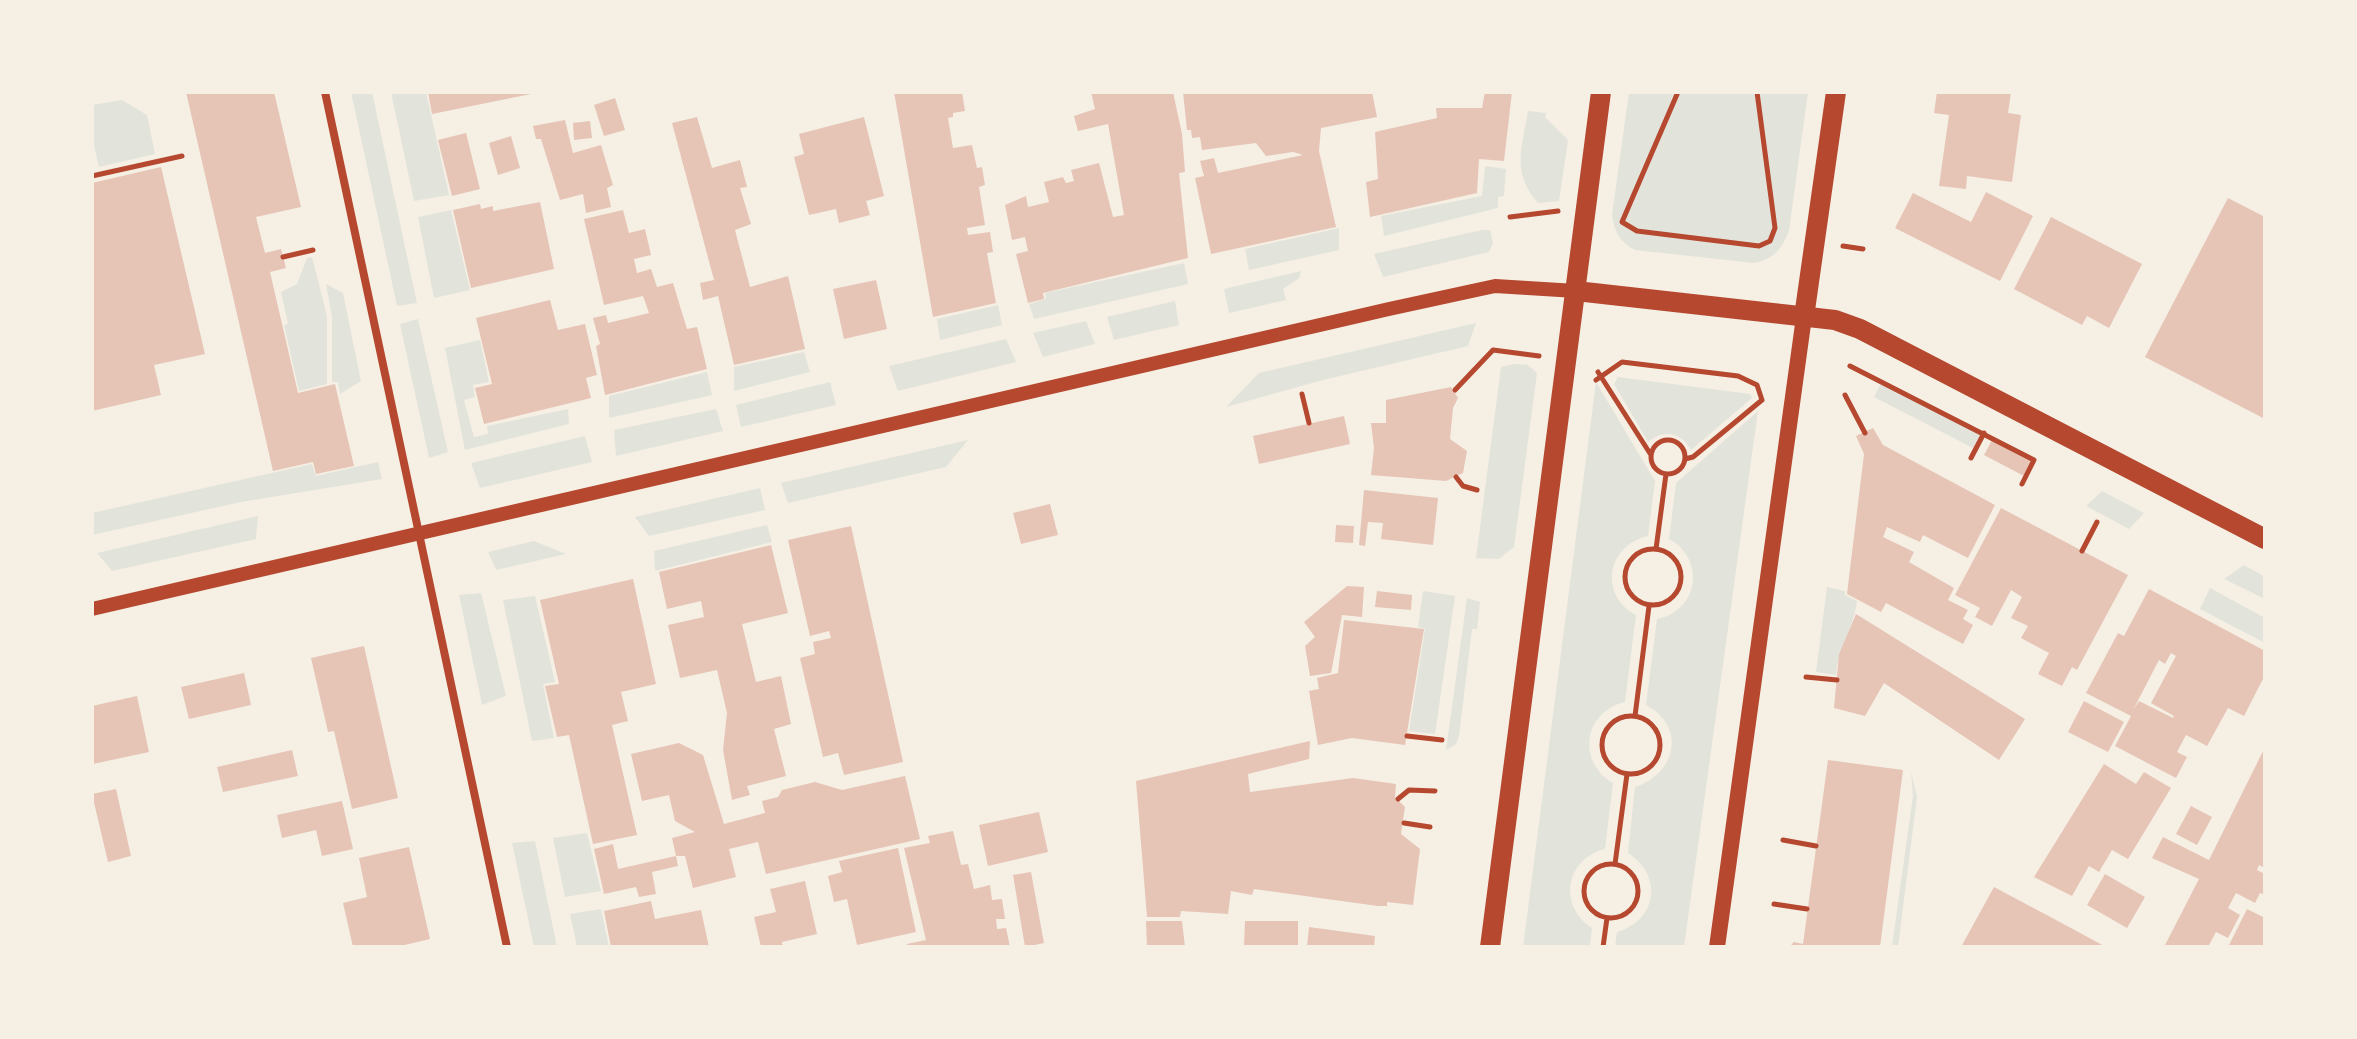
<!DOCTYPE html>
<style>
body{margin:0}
#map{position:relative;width:2357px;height:1039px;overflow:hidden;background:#f6efe4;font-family:Rubik,sans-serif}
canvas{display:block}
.frame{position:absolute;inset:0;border:94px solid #f6efe4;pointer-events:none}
</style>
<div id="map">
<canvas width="2357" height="1039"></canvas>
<div class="frame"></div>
</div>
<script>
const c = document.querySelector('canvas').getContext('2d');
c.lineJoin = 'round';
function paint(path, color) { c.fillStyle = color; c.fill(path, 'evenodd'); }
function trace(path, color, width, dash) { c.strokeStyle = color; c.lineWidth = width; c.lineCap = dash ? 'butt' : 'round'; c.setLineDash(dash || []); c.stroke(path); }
const green = new Path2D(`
 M 351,92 L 372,92 L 417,303 L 397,306 Z
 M 391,92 L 426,92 L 449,195 L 414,201 Z
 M 1629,92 L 1808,92 L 1789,231 C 1781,250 1774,259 1754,263 L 1635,250 C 1619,241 1615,233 1612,215 Z
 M 122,100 L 147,115 L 155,154 L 99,167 L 92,138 L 92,105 Z
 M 1528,111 L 1546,113 L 1545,117 L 1568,140 L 1559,201 L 1538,203 C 1511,172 1522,148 1528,111 Z
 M 1485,166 L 1506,169 L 1504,196 L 1498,197 L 1498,208 L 1384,236 L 1381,216 L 1482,196 Z
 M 451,210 L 470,290 L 434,298 L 418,217 Z
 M 1339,228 L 1339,250 L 1249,270 L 1245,249 Z
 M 1482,230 L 1490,230 L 1493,243 L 1489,252 L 1383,277 L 1374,254 Z
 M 312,257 L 327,316 L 327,384 L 299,391 L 284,325 L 288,324 L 281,292 L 297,284 L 307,258 Z
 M 1184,263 L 1188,284 L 1034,319 L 1029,304 L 1046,299 L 1045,293 Z
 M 1301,271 L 1299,278 L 1283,289 L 1286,300 L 1229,313 L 1224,289 Z
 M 326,284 L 343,293 L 361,381 L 340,394 L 338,382 L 332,382 L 332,317 Z
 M 1175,301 L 1179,325 L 1114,340 L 1107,317 Z
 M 998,305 L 1002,325 L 940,340 L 937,319 Z
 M 418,319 L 448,452 L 429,458 L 400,324 Z
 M 1086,321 L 1095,344 L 1043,357 L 1033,333 Z
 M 1476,323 L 1468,346 L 1323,380 L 1226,407 L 1259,373 Z
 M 1006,339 L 1016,362 L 898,391 L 889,366 Z
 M 480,340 L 489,382 L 473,385 L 475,397 L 464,400 L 474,437 L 488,434 L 487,426 L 568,409 L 569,424 L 465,450 L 445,348 Z
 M 804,352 L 810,372 L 734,391 L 734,367 Z
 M 1515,364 L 1528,365 L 1537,373 L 1514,547 L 1499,559 L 1476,558 L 1501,367 Z
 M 707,372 L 712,395 L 609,418 L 609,396 Z
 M 1618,377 L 1750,394 L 1752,398 L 1691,450 C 1681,432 1664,429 1648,442 L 1614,384 Z
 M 830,382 L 836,405 L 741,427 L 736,405 Z
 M 1596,382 L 1655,481 L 1648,536 C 1606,546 1599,595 1636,615 L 1625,702 C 1583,712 1577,762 1613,783 L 1605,849 C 1565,859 1558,906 1592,928 L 1590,947 L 1523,947 Z
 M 1881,383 L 1980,434 L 1973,448 L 1874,397 Z
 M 716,409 L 723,431 L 616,456 L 614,430 Z
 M 1758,411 L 1684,947 L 1615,947 L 1617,932 C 1658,920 1663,875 1628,853 L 1635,787 C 1676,774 1687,727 1646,705 L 1657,619 C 1699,611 1706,559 1669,539 L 1676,483 Z
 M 585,436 L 592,462 L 480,488 L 471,463 Z
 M 968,440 L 946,467 L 788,503 L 781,483 Z
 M 378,462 L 382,479 L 241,502 L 92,535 L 92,513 L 312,464 L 316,476 Z
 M 760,488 L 765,510 L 649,536 L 635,517 Z
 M 2102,491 L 2144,513 L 2129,529 L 2086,506 Z
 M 258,516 L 256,539 L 112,571 L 97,553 Z
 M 767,525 L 772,542 L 655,571 L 654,551 Z
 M 534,541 L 566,554 L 496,570 L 488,552 Z
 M 2244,565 L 2265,577 L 2265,599 L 2224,579 Z
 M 1827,587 L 1845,591 L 1845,595 L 1857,601 C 1854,627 1838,648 1836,675 L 1816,672 Z
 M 2210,588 L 2265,618 L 2265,643 L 2200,609 Z
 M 1423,591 L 1455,596 L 1435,734 L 1409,731 L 1425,629 L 1418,627 Z
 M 481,593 L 506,696 L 482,705 L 459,595 Z
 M 535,596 L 555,682 L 543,684 L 554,738 L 532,741 L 503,600 Z
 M 1467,598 L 1480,602 L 1477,629 L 1472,629 L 1459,736 L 1456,744 L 1446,750 Z
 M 1911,772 L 1917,797 L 1898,947 L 1892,946 L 1913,796 Z
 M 587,833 L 601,891 L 565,897 L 553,838 Z
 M 535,841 L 557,947 L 534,947 L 512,843 Z
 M 601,909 L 609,947 L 577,947 L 570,914 Z`);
const building = new Path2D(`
 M 186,92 L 274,92 L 301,207 L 256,217 L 265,253 L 281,249 L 286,268 L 270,272 L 298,393 L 335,384 L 354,466 L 316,474 L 313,462 L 273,471 Z
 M 428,92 L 536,92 L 536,93 L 432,114 Z
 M 894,92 L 962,92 L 965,111 L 953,113 L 953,117 L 948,118 L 953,148 L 972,145 L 977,168 L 982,167 L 985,185 L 979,187 L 985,225 L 967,228 L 968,235 L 990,232 L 993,252 L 987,253 L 996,303 L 933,317 Z
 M 1091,92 L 1173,92 L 1182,134 L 1185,172 L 1179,173 L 1188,258 L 1043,293 L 1044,299 L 1028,303 L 1016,254 L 1028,251 L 1025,237 L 1012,240 L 1005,205 L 1026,196 L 1028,207 L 1049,202 L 1044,182 L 1063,177 L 1066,183 L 1074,181 L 1071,170 L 1099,163 L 1113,217 L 1124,215 L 1108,124 L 1078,131 L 1074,116 L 1095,109 Z
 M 1183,92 L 1372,92 L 1377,117 L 1321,128 L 1319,151 L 1336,227 L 1211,254 L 1195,178 L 1204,176 L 1200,161 L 1214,158 L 1218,173 L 1303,155 L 1293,152 L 1266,156 L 1256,143 L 1202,150 L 1200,137 L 1192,138 L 1191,130 L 1187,130 Z
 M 1485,92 L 1512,92 L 1504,161 L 1479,159 L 1477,193 L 1370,217 L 1366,182 L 1378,179 L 1375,132 L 1437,118 L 1436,108 L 1482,108 Z
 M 1937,92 L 2011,92 L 2008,113 L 2021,115 L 2012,182 L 1967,176 L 1966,189 L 1939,186 L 1949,115 L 1934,113 Z
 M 615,98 L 625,130 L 604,136 L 594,105 Z
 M 697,117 L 712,168 L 740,160 L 747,187 L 740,188 L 751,224 L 735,230 L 750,287 L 788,276 L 805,349 L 734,365 L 718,296 L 703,300 L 700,283 L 714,280 L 672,123 Z
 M 864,117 L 884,196 L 866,201 L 870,215 L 839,223 L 836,209 L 809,215 L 794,157 L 804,154 L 799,134 Z
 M 565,120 L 573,153 L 601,145 L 613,185 L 607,188 L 611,207 L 586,213 L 583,194 L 560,200 L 541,139 L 536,139 L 533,126 Z
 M 590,121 L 592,138 L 574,140 L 573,123 Z
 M 466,133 L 480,189 L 452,196 L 438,140 Z
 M 511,136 L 520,168 L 498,175 L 489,143 Z
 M 161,167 L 205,354 L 154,365 L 161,395 L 92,411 L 92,183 Z
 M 1986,192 L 2033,216 L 2000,281 L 1895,228 L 1913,193 L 1971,222 Z
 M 2228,198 L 2265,217 L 2265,419 L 2145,357 Z
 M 540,202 L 554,269 L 471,288 L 453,210 L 480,204 L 481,209 L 493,206 L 493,211 Z
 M 623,210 L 629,233 L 645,229 L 651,255 L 634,259 L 637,273 L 651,269 L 657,287 L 673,283 L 687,329 L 697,327 L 707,369 L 605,395 L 596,346 L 600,344 L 593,318 L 606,315 L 608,323 L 649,313 L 643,296 L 604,305 L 584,219 Z
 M 2051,217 L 2142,264 L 2109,328 L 2087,316 L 2082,325 L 2014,289 Z
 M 876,280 L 887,329 L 844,339 L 833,289 Z
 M 550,300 L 558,330 L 585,324 L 597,375 L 586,378 L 591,398 L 484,424 L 475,388 L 492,384 L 476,318 Z
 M 1451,387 L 1458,398 L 1453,408 L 1450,439 L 1467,451 L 1463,473 L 1446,481 L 1371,475 L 1374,448 L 1371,423 L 1386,423 L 1386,400 Z
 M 1344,416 L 1350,444 L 1259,464 L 1253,436 Z
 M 1873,428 L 1883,445 L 1995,505 L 1968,558 L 1923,535 L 1920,542 L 1887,527 L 1883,537 L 1914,552 L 1909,562 L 1954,588 L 1948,600 L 1968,610 L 1963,619 L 1973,625 L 1963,644 L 1886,603 L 1881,612 L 1847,594 L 1864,454 L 1856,436 Z
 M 1992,440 L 2032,461 L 2024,476 L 1984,455 Z
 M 1364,490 L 1438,498 L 1433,545 L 1381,539 L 1383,523 L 1368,522 L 1365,546 L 1359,545 Z
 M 1050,504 L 1058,535 L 1021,544 L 1013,513 Z
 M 2001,508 L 2128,575 L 2077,670 L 2072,667 L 2062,686 L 2038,674 L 2049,653 L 2021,638 L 2028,626 L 2011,618 L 2022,597 L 2011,590 L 1992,626 L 1975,617 L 1980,608 L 1955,595 Z
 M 1336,525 L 1354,526 L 1353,543 L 1335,542 Z
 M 851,526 L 903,762 L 844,775 L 838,753 L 823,757 L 800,658 L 815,654 L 813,642 L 831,638 L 829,631 L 810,636 L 788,540 Z
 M 771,545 L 788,613 L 742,624 L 756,682 L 781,676 L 791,724 L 774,729 L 786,776 L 747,786 L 750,795 L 732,800 L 723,750 L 727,713 L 717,670 L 680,678 L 668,625 L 704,617 L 701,601 L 667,609 L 659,572 Z
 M 633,579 L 656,684 L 621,692 L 628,721 L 612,725 L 637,835 L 593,844 L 569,735 L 557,737 L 545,686 L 559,684 L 540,600 Z
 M 1347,586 L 1364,587 L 1362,617 L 1342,615 L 1331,673 L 1310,676 L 1305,646 L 1315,637 L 1304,622 Z
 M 2149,589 L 2265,651 L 2265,675 L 2244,716 L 2228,708 L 2207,746 L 2186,735 L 2177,752 L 2187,757 L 2176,778 L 2115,746 L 2131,716 L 2086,693 L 2118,633 L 2124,636 ZM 2171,653 L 2176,656 L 2151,703 L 2174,716 L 2173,718 L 2139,701 L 2133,710 L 2159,660 L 2165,664 Z
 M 1377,591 L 1412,595 L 1411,610 L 1375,607 Z
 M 1856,614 L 2025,719 L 1999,760 L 1884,683 L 1865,716 L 1834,708 L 1839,654 Z
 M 1344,620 L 1424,629 L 1405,745 L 1352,738 L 1318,745 L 1309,691 L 1319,689 L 1317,678 L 1338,673 Z
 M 364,646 L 398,798 L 352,809 L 334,731 L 328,732 L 311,658 Z
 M 244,673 L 251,705 L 189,719 L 181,687 Z
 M 137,696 L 149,752 L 93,764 L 92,706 Z
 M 2084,701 L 2124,722 L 2108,752 L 2068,732 Z
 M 1310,741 L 1309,759 L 1248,774 L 1250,792 L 1353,778 L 1396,784 L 1395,797 L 1405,807 L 1401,834 L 1420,849 L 1413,905 L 1387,902 L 1387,906 L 1378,906 L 1254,889 L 1252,895 L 1231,891 L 1228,914 L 1181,911 L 1180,917 L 1147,917 L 1136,781 Z
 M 679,743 L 703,755 L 724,824 L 765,813 L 762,801 L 778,797 L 782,790 L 815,782 L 842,790 L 905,776 L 920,839 L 766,874 L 758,842 L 729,849 L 736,877 L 693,888 L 685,856 L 676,856 L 678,866 L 652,872 L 656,894 L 639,897 L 636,887 L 604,894 L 594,849 L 613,844 L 618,869 L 676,856 L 672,838 L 695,832 L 675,821 L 669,795 L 642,801 L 631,754 Z
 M 2265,747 L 2265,868 L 2259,865 L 2257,870 L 2265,874 L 2265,895 L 2260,893 L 2255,903 L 2236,893 L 2228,908 L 2240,915 L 2228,938 L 2216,932 L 2208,947 L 2164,947 L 2199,879 L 2152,858 L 2163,837 L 2209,860 Z
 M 292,750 L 298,776 L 223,792 L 217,767 Z
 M 1828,760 L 1903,770 L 1880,947 L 1789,947 L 1794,942 L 1803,944 Z
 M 2104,764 L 2136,784 L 2144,772 L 2171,788 L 2128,859 L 2112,850 L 2099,872 L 2089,866 L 2072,896 L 2034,877 Z
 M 116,789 L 131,856 L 108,862 L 92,794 Z
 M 342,801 L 353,849 L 322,856 L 316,830 L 282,838 L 277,815 Z
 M 2191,806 L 2212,817 L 2197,845 L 2176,834 Z
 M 1039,812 L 1048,852 L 988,866 L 979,825 Z
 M 953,831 L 961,865 L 968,864 L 974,889 L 990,885 L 992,900 L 1002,899 L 1005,919 L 996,919 L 997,929 L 1006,928 L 1010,947 L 908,947 L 907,944 L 926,940 L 904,848 L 930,843 L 928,836 Z
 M 409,847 L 430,939 L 396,947 L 353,947 L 343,903 L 367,897 L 359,858 Z
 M 898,848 L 916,932 L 857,945 L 847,899 L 834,902 L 828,876 L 842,872 L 839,861 Z
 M 1031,872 L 1044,943 L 1025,947 L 1013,875 Z
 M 2105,874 L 2145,897 L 2127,928 L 2087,905 Z
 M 805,881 L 817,934 L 782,942 L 783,947 L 761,947 L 754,917 L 776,912 L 770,889 Z
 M 1994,887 L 2071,928 L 2106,947 L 1961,947 Z
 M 651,901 L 655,919 L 701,910 L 709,947 L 611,947 L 604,911 Z
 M 2247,909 L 2265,918 L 2265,947 L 2228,947 Z
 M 1146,921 L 1182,921 L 1185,947 L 1147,947 Z
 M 1245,921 L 1298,921 L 1298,947 L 1244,947 Z
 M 1309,927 L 1375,936 L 1374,947 L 1307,947 Z`);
const path = new Path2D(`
 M 1678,92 L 1622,222 L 1637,231 L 1759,246 L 1770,241 L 1775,228 L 1757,92
 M 92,176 L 182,156
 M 1510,217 L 1558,211
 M 1843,246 L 1863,249
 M 283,257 L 313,250
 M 1850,366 L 2034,460 L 2022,484
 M 1598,372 L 1651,455
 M 1596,380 L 1622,362 L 1738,376 L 1757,385 L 1762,400
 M 1455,390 L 1493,350 L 1539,356
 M 1302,394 L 1309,423
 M 1845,395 L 1865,433
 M1651 457a17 17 0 1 1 34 0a17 17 0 1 1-34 0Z
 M 1971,458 L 1984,433
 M 1685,459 L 1693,457 L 1762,400
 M 1456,477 L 1463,486 L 1477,490
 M1625 577a28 28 0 1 1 56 0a28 28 0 1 1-56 0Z
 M 1656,549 L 1666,474
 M 2082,551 L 2097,522
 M 1806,677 L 1837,680
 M 1635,716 L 1649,606
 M1602 745a29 29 0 1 1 58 0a29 29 0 1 1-58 0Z
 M 1407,736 L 1442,740
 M 1398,799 L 1409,790 L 1435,791
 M 1404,823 L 1430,827
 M 1783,840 L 1816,846
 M1584 891a27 27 0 1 1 54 0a27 27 0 1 1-54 0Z
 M 1615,864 L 1627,774
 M 1774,904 L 1807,909
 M 1603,947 L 1607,918`);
const minor = new Path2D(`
 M 325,92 L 507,947`);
const tertiary = new Path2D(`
 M 92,609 L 1389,309 L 1495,286 L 1576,291`);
const secondary = new Path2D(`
 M 1717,947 L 1804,317`);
const primary = new Path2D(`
 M 1576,291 L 1835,320 L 1860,329 L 2265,539
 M 1804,317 L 1836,92
 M 1490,947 L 1601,92`);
paint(green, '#e2e4dc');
paint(building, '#e6c5b7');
trace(path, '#b5482f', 5);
trace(minor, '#b5482f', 8);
trace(tertiary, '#b5482f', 14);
trace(secondary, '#b5482f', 16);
trace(primary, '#b5482f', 20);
</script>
